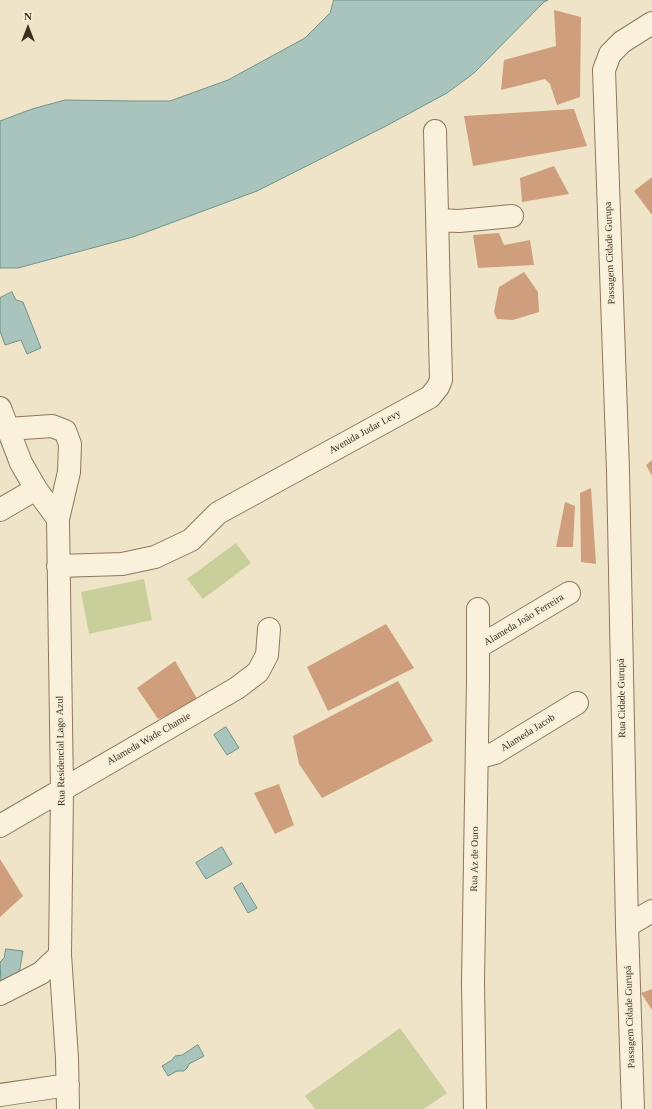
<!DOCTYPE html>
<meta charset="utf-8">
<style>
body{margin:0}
#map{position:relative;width:652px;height:1109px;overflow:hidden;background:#f0e4c8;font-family:Georgia,serif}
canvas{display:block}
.north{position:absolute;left:8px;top:8px;width:40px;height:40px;-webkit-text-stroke:3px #f7eed8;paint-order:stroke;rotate:0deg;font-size:11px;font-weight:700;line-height:16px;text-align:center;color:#3d2e20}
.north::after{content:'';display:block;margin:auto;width:14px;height:18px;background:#3d2e20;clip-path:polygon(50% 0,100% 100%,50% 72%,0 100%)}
</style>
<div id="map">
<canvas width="652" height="1109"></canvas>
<div class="north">N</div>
</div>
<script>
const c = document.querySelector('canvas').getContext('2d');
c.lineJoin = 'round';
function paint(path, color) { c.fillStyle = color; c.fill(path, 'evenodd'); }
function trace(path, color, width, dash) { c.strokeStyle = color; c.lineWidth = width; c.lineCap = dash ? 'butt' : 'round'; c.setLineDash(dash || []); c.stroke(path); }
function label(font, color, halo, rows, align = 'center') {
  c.font = font + ' Georgia,serif'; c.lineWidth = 3; c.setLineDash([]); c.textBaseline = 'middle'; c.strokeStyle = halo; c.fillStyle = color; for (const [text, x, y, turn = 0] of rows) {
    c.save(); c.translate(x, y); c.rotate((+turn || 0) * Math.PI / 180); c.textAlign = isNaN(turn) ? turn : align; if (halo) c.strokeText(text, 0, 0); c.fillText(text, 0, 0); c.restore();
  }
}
const green = new Path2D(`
 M 236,543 L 251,563 L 203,599 L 187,579 Z
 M 144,579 L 152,620 L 89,634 L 81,592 Z
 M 400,1028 L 447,1093 L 424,1109 L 315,1109 L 305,1096 Z`);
const water = new Path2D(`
 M 334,0 L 548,0 L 544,2 L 474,73 L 447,93 L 386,126 L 257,191 L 133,237 L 18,268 L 0,268 L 0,121 L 32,109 L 65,100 L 135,101 L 170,101 L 228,80 L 305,38 L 330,13 Z
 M 12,292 L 16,300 L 23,302 L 41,348 L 27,354 L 21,340 L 5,345 L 0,331 L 0,298 Z
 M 226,727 L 239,748 L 227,755 L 214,735 Z
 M 222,847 L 232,864 L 206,879 L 196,863 Z
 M 242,883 L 257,908 L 248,913 L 234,888 Z
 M 6,949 L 23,951 L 19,974 L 1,983 L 0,962 L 4,958 Z
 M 198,1045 L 204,1056 L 189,1064 L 187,1068 L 184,1071 L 177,1071 L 168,1076 L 162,1066 L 172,1060 L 175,1056 L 182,1055 Z`);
const building = new Path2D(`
 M 554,10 L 581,17 L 580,97 L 557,105 L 550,84 L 545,79 L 501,90 L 504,60 L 556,46 Z
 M 574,109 L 587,146 L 473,166 L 464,116 Z
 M 554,166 L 569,194 L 522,202 L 520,178 Z
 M 652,177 L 652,215 L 634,191 Z
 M 499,233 L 504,245 L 530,240 L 534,265 L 478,268 L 473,235 Z
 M 524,272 L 538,292 L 539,312 L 513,320 L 497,319 L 494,312 L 499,287 Z
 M 652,460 L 652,476 L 646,465 Z
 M 591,488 L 593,518 L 596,564 L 581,562 L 580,493 Z
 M 565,502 L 575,506 L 573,547 L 556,547 Z
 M 386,624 L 414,668 L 328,711 L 307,667 Z
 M 175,661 L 199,702 L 158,719 L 137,688 Z
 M 398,681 L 433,741 L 322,798 L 299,764 L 293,736 Z
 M 279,784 L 294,825 L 275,834 L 254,793 Z
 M 0,859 L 23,896 L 0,917 Z
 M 652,989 L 652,1010 L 641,993 Z`);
const minor = new Path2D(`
 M 438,220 L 459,221 L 512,216
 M 0,408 L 21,463 L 36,489 L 58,519 L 62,791 L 60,955 L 67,1058 L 68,1109
 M 8,429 L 52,426 L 65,431 L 70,444 L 69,472 L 58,519
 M 0,510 L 36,489
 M 58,566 L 122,564 L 155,557 L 191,540 L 218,513 L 430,397 L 438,387 L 441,380 L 435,131
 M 478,647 L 569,593
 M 477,758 L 495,753 L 577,703
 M 0,826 L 237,688 L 258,672 L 267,655 L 269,629
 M 627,926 L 652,911
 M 0,994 L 41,973 L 60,955
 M 0,1095 L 68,1085
 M 475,1109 L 473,982 L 478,679 L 478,609
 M 633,1109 L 627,926 L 618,470 L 604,70 L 610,54 L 622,42 L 652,23`);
const streetNames = [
 ["Passagem Cidade Gurupa",610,253,-92],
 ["Avenida Judar Levy",365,432,-29],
 ["Alameda João Ferreira",524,620,-31],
 ["Rua Cidade Gurupá",622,698,-91],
 ["Alameda Jacob",528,733,-32],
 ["Alameda Wade Chamie",149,739,-30],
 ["Rua Residencial Lago Azul",61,751,-91],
 ["Rua Az de Ouro",475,859,-89],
 ["Passagem Cidade Gurupá",630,1017,-92]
];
paint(green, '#c9cf9b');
paint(water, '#a9c4bc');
trace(water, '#6f938a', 1);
paint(building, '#cf9f7d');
trace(minor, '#8d765c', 24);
trace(minor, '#faf1dc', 22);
label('10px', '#3d2e20', '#f7eed8', streetNames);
</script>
